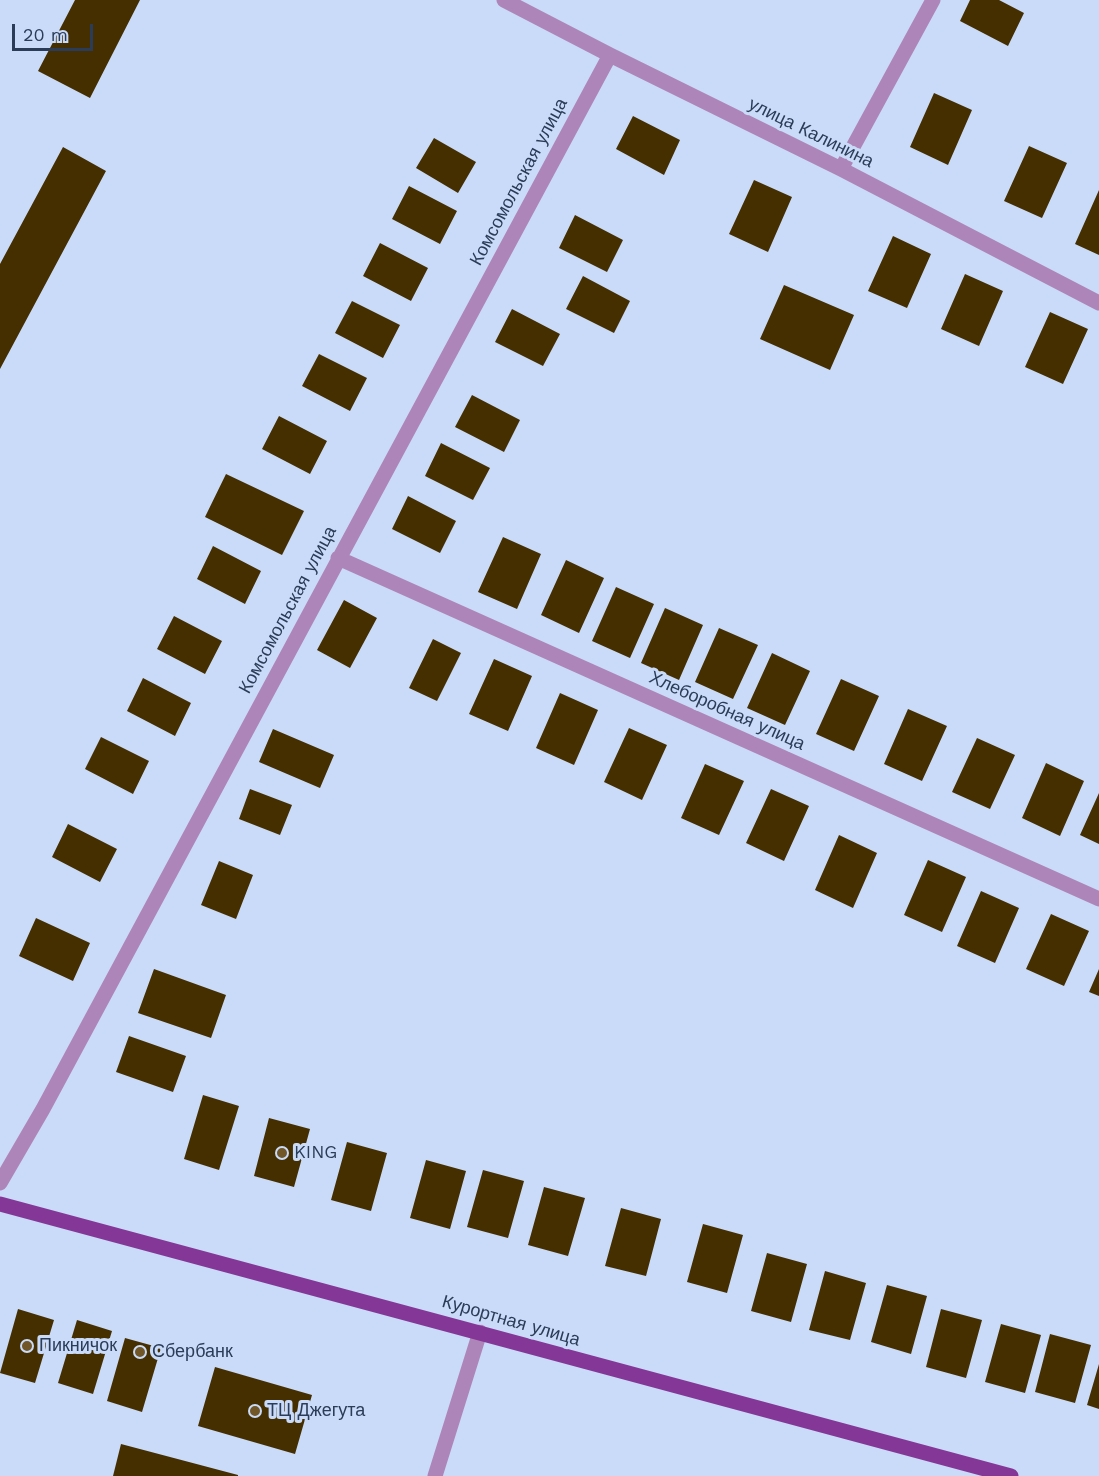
<!DOCTYPE html>
<meta charset="utf-8">
<style>
body{margin:0}
#map{position:relative;width:1099px;height:1476px;overflow:hidden;background:#c9dbf8;font-family:"Work Sans",sans-serif}
canvas{display:block}
.scale{position:absolute;left:12px;top:24px;width:81px;height:27px;box-sizing:border-box;border:3px solid #2a3c58;border-top:0;padding-left:8px;font-size:18px;line-height:21px;white-space:nowrap;color:#2a3c58;-webkit-text-stroke:4px #c9dbf8;paint-order:stroke}
</style>
<div id="map">
<canvas width="1099" height="1476"></canvas>
<div class="scale">20 m</div>
</div>
<script>
const c = document.querySelector('canvas').getContext('2d');
c.lineJoin = 'round';
function paint(path, color) { c.fillStyle = color; c.fill(path, 'evenodd'); }
function trace(path, color, width, dash) { c.strokeStyle = color; c.lineWidth = width; c.lineCap = dash ? 'butt' : 'round'; c.setLineDash(dash || []); c.stroke(path); }
function label(font, color, halo, rows, align = 'center') {
  c.font = font + ' "Work Sans",sans-serif'; c.lineWidth = 6; c.setLineDash([]); c.textBaseline = 'middle'; c.strokeStyle = halo; c.fillStyle = color; for (const [text, x, y, turn = 0] of rows) {
    c.save(); c.translate(x, y); c.rotate((+turn || 0) * Math.PI / 180); c.textAlign = isNaN(turn) ? turn : align; if (halo) c.strokeText(text, 0, 0); c.fillText(text, 0, 0); c.restore();
  }
}
const building = new Path2D(`
 M 75,0 L 140,0 L 90,98 L 38,71 Z
 M 970,0 L 999,0 L 1024,13 L 1008,46 L 960,21 Z
 M 934,93 L 972,110 L 948,165 L 910,147 Z
 M 633,116 L 680,140 L 664,175 L 616,149 Z
 M 434,138 L 476,162 L 458,193 L 416,168 Z
 M 1029,146 L 1067,163 L 1042,218 L 1004,201 Z
 M 63,147 L 106,171 L 0,369 L 0,264 Z
 M 754,180 L 792,197 L 768,252 L 729,234 Z
 M 409,186 L 457,211 L 440,244 L 392,219 Z
 M 1099,190 L 1099,255 L 1075,244 Z
 M 575,215 L 623,240 L 607,272 L 559,248 Z
 M 893,236 L 931,254 L 907,308 L 868,291 Z
 M 380,243 L 428,268 L 411,301 L 363,276 Z
 M 965,274 L 1003,291 L 979,346 L 941,329 Z
 M 583,276 L 630,301 L 614,333 L 566,309 Z
 M 784,285 L 854,315 L 830,370 L 760,339 Z
 M 352,301 L 400,325 L 383,358 L 335,333 Z
 M 512,309 L 560,334 L 543,366 L 495,342 Z
 M 1050,312 L 1088,329 L 1063,384 L 1025,367 Z
 M 319,354 L 367,378 L 350,411 L 302,386 Z
 M 472,395 L 520,420 L 504,452 L 455,427 Z
 M 279,416 L 327,441 L 310,474 L 262,449 Z
 M 441,443 L 490,468 L 473,500 L 425,476 Z
 M 226,474 L 304,511 L 282,555 L 205,517 Z
 M 408,496 L 456,521 L 440,553 L 392,529 Z
 M 503,537 L 541,554 L 517,609 L 478,592 Z
 M 213,546 L 261,571 L 245,604 L 197,579 Z
 M 566,560 L 604,578 L 579,633 L 541,615 Z
 M 616,587 L 654,604 L 630,658 L 592,641 Z
 M 344,600 L 377,618 L 350,668 L 317,650 Z
 M 665,608 L 703,625 L 679,680 L 641,663 Z
 M 174,616 L 222,641 L 205,674 L 157,649 Z
 M 719,628 L 758,645 L 733,699 L 695,682 Z
 M 433,639 L 461,653 L 437,701 L 409,688 Z
 M 772,653 L 810,671 L 785,725 L 747,708 Z
 M 494,659 L 532,676 L 508,731 L 469,714 Z
 M 143,678 L 191,703 L 175,736 L 127,711 Z
 M 841,679 L 879,696 L 854,751 L 816,734 Z
 M 560,693 L 598,710 L 574,765 L 536,748 Z
 M 908,709 L 947,726 L 922,781 L 884,764 Z
 M 629,728 L 667,745 L 642,800 L 604,782 Z
 M 273,729 L 334,755 L 320,788 L 259,762 Z
 M 101,737 L 149,761 L 133,794 L 85,769 Z
 M 977,738 L 1015,755 L 990,809 L 952,792 Z
 M 1046,763 L 1084,781 L 1060,836 L 1022,818 Z
 M 705,764 L 744,781 L 719,835 L 681,818 Z
 M 250,789 L 292,805 L 280,835 L 239,819 Z
 M 771,789 L 809,806 L 784,861 L 746,843 Z
 M 1099,793 L 1099,844 L 1080,835 Z
 M 68,824 L 117,849 L 100,882 L 52,857 Z
 M 839,835 L 877,853 L 853,908 L 815,890 Z
 M 928,860 L 966,877 L 942,932 L 904,915 Z
 M 219,861 L 253,875 L 236,919 L 201,905 Z
 M 981,891 L 1019,908 L 995,963 L 957,946 Z
 M 1051,914 L 1089,931 L 1064,986 L 1026,969 Z
 M 36,918 L 90,943 L 73,981 L 19,956 Z
 M 154,969 L 226,995 L 211,1038 L 138,1013 Z
 M 1099,969 L 1099,996 L 1089,992 Z
 M 129,1036 L 186,1056 L 173,1092 L 116,1072 Z
 M 203,1095 L 239,1106 L 219,1170 L 184,1159 Z
 M 269,1118 L 310,1129 L 294,1187 L 254,1176 Z
 M 347,1142 L 387,1153 L 371,1211 L 331,1200 Z
 M 426,1160 L 466,1171 L 450,1229 L 410,1218 Z
 M 483,1170 L 524,1181 L 508,1238 L 467,1227 Z
 M 544,1187 L 585,1198 L 568,1256 L 528,1245 Z
 M 621,1208 L 661,1219 L 646,1276 L 605,1266 Z
 M 703,1224 L 743,1235 L 727,1293 L 687,1282 Z
 M 767,1253 L 807,1264 L 791,1322 L 751,1311 Z
 M 825,1271 L 866,1283 L 850,1340 L 809,1330 Z
 M 887,1285 L 927,1296 L 911,1354 L 871,1342 Z
 M 18,1309 L 54,1320 L 35,1383 L 0,1373 Z
 M 941,1309 L 982,1320 L 966,1378 L 926,1367 Z
 M 77,1320 L 112,1331 L 93,1394 L 58,1383 Z
 M 1001,1324 L 1041,1335 L 1025,1393 L 985,1382 Z
 M 1050,1334 L 1091,1345 L 1075,1403 L 1035,1392 Z
 M 125,1338 L 161,1348 L 142,1412 L 107,1401 Z
 M 1099,1364 L 1099,1409 L 1087,1405 Z
 M 215,1367 L 312,1395 L 295,1454 L 198,1426 Z
 M 121,1444 L 238,1475 L 238,1476 L 113,1476 Z`);
const minor = new Path2D(`
 M 504,0 L 610,55 L 841,169 L 1099,303
 M 841,169 L 933,0
 M 338,558 L 1099,899
 M 0,1183 L 43,1109 L 610,55
 M 435,1476 L 480,1332`);
const major = new Path2D(`
 M 0,1204 L 1011,1476`);
const markers = [
 [282,1153,6,"#715628"],
 [27,1346,6,"#715628"],
 [140,1352,6,"#715628"],
 [255,1411,6,"#715628"]
];
const streetNames = [
 ["улица Калинина",811,133,26],
 ["Комсомольская улица",519,182,-62],
 ["Комсомольская улица",288,610,-62],
 ["Хлеборобная улица",727,711,24],
 ["Курортная улица",511,1321,16]
];
const poiNames = [
 ["KING",294,1153],
 ["Пикничок",39,1346],
 ["Сбербанк",152,1352],
 ["ТЦ Джегута",267,1411]
];
paint(building, '#452f01');
trace(minor, '#ae85b8', 15);
trace(major, '#853797', 15);
for (const [x, y, r, color] of markers) { const dot = new Path2D(); dot.arc(x, y, r, 0, 2 * Math.PI); c.fillStyle = color; c.fill(dot); trace(dot, '#c9dbf8', 2); }
label('18px', '#2a3c58', '#c9dbf8', streetNames);
label('18px', '#2a3c58', '#c9dbf8', poiNames, 'left');
</script>
